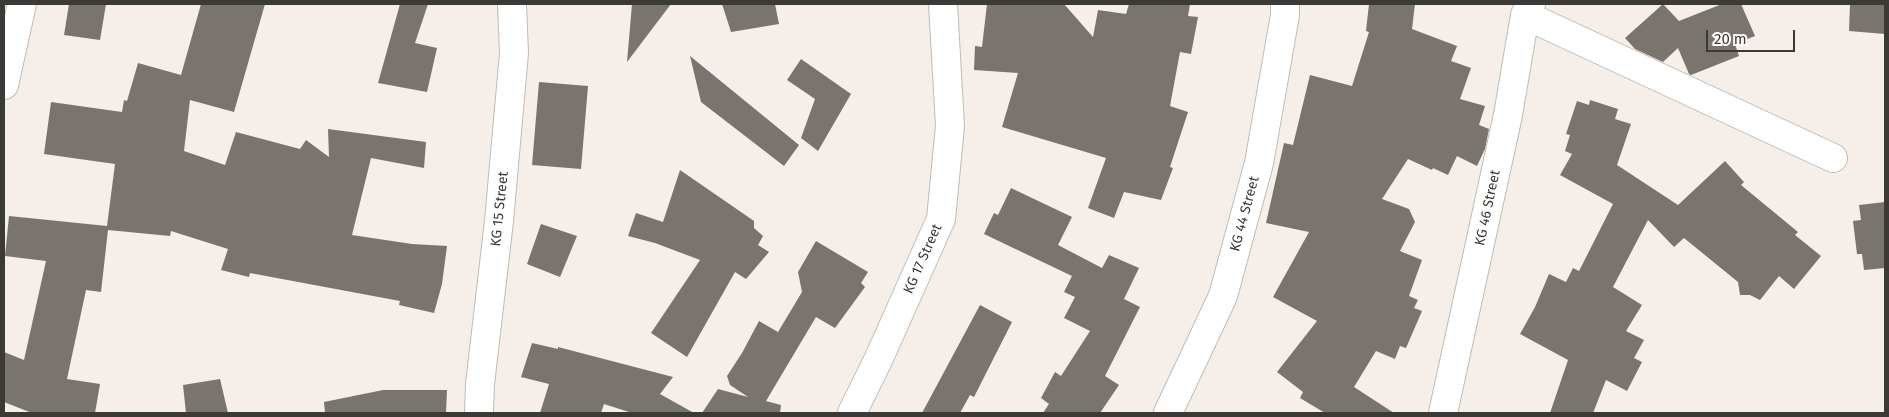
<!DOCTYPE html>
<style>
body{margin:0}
#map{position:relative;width:1889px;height:417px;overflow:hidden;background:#f6efe9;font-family:"Fira Sans",sans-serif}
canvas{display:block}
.frame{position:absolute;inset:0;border:5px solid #3c3a37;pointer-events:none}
.scale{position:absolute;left:1706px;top:30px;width:89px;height:22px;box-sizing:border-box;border:2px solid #3c3a37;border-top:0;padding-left:6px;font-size:15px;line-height:18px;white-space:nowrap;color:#3c3a37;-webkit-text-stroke:4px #fff;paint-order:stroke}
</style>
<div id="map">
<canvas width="1889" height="417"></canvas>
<div class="frame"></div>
<div class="scale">20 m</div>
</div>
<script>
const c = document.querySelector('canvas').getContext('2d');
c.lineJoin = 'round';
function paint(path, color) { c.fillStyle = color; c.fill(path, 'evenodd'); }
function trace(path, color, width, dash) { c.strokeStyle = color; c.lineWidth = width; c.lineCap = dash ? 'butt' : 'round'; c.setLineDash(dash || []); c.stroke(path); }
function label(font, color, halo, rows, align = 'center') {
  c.font = font + ' "Fira Sans",sans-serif'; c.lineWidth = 5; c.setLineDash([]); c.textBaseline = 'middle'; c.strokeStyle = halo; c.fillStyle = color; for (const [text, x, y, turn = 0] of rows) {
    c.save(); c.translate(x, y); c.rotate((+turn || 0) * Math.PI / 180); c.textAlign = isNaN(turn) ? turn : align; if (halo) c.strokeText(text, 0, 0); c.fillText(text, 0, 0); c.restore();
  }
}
const building = new Path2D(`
 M 69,4 L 106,4 L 100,40 L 64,35 Z
 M 201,4 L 265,4 L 234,112 L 190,100 L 184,151 L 225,165 L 236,132 L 300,149 L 306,140 L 329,157 L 328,129 L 426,142 L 424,168 L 371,158 L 352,235 L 412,244 L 447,246 L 442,284 L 434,313 L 399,305 L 400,301 L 250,273 L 249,277 L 221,270 L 228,249 L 171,231 L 170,236 L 108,230 L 101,292 L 86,290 L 67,379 L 100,384 L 95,413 L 32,413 L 4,402 L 4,352 L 24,360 L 46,261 L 5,256 L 9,216 L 107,226 L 115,164 L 44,154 L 51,102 L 122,112 L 124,100 L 127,101 L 138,63 L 181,75 Z
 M 400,4 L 428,4 L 415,43 L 437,48 L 427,92 L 378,83 Z
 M 632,4 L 671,4 L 627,62 Z
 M 722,4 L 775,4 L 779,24 L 731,32 Z
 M 987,4 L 1064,4 L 1093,37 L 1098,10 L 1126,14 L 1129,4 L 1190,4 L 1188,16 L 1198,17 L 1191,54 L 1180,52 L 1170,106 L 1188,112 L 1170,167 L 1173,168 L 1161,200 L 1124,192 L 1114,218 L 1088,208 L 1106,158 L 1002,127 L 1018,73 L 974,70 L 975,46 L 982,47 Z
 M 1369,4 L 1415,4 L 1412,29 L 1457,46 L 1451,61 L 1471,68 L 1460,99 L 1485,106 L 1479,125 L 1489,129 L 1485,149 L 1477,166 L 1457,156 L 1448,175 L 1433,168 L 1432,170 L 1408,159 L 1382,199 L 1409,209 L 1415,222 L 1400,251 L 1422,260 L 1409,296 L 1418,300 L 1414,308 L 1422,311 L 1406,348 L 1400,346 L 1395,359 L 1376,351 L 1354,387 L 1394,413 L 1325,413 L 1300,398 L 1303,392 L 1277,372 L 1317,321 L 1273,297 L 1309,232 L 1266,223 L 1284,143 L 1293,145 L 1310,75 L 1352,86 L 1369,32 L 1366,31 Z
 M 1663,4 L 1679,21 L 1722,4 L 1741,4 L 1755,36 L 1735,44 L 1739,56 L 1691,75 L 1689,74 L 1678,48 L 1663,62 L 1635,49 L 1625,38 Z
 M 1850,4 L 1885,4 L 1885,34 L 1849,31 Z
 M 690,56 L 799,145 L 784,166 L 701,102 Z
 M 801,59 L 851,94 L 818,151 L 801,138 L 815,99 L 787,80 Z
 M 539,82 L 588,86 L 581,169 L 532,165 Z
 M 1590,100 L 1618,109 L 1615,119 L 1631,124 L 1617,165 L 1678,205 L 1725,161 L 1744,182 L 1741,185 L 1798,232 L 1795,235 L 1821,256 L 1794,289 L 1779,276 L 1760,300 L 1750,295 L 1740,295 L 1738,282 L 1684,238 L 1674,247 L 1648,220 L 1613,287 L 1642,305 L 1626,331 L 1644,340 L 1634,358 L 1642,362 L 1627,391 L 1606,380 L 1593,413 L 1550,413 L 1568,360 L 1520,334 L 1535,307 L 1549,274 L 1566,282 L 1573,268 L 1579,271 L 1613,204 L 1560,175 L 1572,154 L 1565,151 L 1570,135 L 1566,134 L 1577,101 L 1589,105 Z
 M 680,170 L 754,221 L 754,228 L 763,236 L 758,245 L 769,252 L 746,279 L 735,272 L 687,357 L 651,333 L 700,260 L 655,243 L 628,236 L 636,213 L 663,222 Z
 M 1011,188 L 1072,217 L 1058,245 L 1102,268 L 1109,255 L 1139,268 L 1124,299 L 1140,307 L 1105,376 L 1119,385 L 1100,413 L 1043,413 L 1049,404 L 1041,398 L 1055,372 L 1061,376 L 1090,331 L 1064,318 L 1075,297 L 1064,292 L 1072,276 L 984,234 L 994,213 L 998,215 Z
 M 1885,202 L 1885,268 L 1864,270 L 1862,254 L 1857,254 L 1853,221 L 1861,220 L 1859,205 Z
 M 541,224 L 577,236 L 560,277 L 527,264 Z
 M 816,241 L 868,272 L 861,283 L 865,287 L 835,328 L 816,317 L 766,401 L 781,405 L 780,413 L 702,413 L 718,389 L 748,397 L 730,385 L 727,376 L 742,353 L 759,321 L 778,332 L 802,292 L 798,272 Z
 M 980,305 L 1012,322 L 974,397 L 970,395 L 960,413 L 922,413 Z
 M 532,343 L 558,349 L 558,347 L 673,377 L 660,394 L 694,413 L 632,413 L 604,404 L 601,413 L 540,413 L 549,384 L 521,377 Z
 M 220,379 L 228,413 L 186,413 L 183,385 Z
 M 383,390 L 447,390 L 446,413 L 325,413 L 324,402 Z`);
const street = new Path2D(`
 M 1525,15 L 1833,158
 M 4,85 L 22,4
 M 479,413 L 480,384 L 499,221 L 514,53 L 512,4
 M 852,413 L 879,358 L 941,219 L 950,126 L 943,4
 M 1168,413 L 1223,296 L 1259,163 L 1285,15 L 1285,4
 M 1443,413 L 1508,115 L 1525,15 L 1531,4`);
const streetNames = [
 ["KG 46 Street",1488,208,-78],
 ["KG 15 Street",500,209,-84],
 ["KG 44 Street",1245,214,-75],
 ["KG 17 Street",923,259,-66]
];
paint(building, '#79746e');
trace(street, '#c1bbb5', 30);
trace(street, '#fff', 28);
label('14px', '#3c3a37', '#fff', streetNames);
</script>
